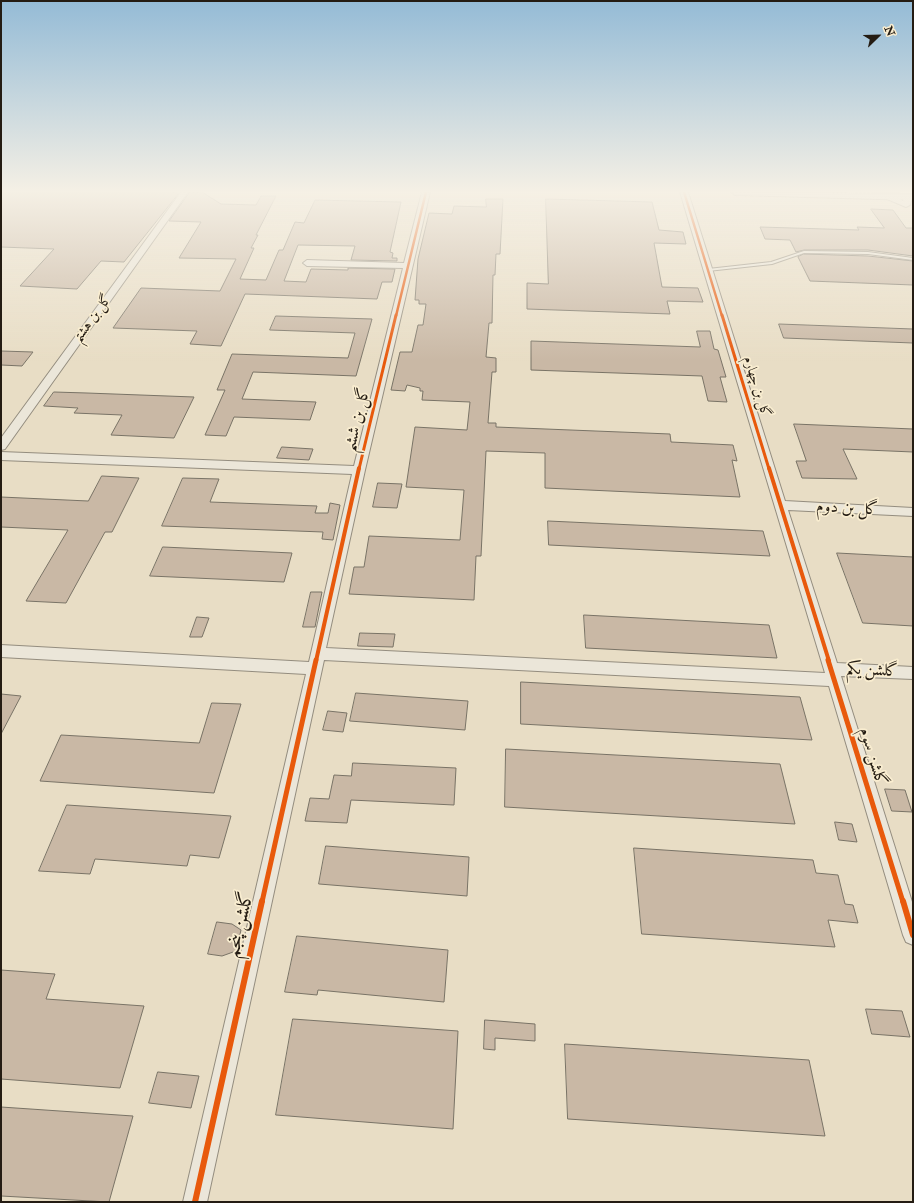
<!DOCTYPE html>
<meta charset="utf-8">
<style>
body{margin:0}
#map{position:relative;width:914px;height:1203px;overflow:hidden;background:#e8ddc5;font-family:"IM FELL Double Pica",serif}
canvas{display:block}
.frame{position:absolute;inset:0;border:2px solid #241c13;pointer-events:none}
.north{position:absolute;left:858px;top:16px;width:40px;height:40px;-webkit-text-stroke:3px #f9edd0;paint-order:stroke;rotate:67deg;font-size:11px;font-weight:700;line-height:16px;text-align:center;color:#241c13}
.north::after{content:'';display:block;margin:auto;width:14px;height:18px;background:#241c13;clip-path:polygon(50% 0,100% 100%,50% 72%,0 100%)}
</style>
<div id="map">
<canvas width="914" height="1203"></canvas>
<div class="frame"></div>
<div class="north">N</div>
</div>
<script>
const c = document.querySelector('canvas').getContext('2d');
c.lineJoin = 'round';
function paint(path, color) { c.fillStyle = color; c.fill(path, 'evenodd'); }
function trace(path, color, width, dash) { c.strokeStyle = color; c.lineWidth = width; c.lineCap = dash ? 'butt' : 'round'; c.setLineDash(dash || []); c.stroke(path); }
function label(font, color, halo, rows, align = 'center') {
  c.font = font + ' "IM FELL Double Pica",Amiri,serif'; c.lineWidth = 3.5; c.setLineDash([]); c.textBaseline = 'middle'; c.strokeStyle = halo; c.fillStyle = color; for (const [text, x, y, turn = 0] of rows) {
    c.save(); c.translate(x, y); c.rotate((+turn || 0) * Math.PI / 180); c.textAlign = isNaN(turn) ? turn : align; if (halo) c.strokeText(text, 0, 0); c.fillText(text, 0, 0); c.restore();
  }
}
const building = new Path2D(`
 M 1,192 L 169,192 L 179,193 L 124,262 L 101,261 L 77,289 L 20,286 L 54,249 L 1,247 Z
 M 202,192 L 221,204 L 256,205 L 261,196 L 276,196 L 256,235 L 258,235 L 251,248 L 254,248 L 240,279 L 266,280 L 279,250 L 283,250 L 295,222 L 304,223 L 315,200 L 401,202 L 390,252 L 393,253 L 392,258 L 397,258 L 397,261 L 351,260 L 355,246 L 298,245 L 284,281 L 306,282 L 311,269 L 348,270 L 348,268 L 395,269 L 392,282 L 382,282 L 377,299 L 245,294 L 221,346 L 190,344 L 197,331 L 113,328 L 141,288 L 220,291 L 236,259 L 179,258 L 201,222 L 169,221 L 189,193 Z
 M 486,199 L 503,199 L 500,254 L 496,254 L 495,275 L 493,275 L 492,323 L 489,323 L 486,357 L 496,358 L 496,372 L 492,372 L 488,423 L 496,423 L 496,427 L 670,434 L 671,442 L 733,445 L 737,461 L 732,460 L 740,497 L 545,488 L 545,453 L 486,451 L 481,556 L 476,556 L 474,600 L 349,594 L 354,567 L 364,567 L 369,536 L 460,540 L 464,490 L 406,487 L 415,427 L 467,430 L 470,402 L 422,400 L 423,391 L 420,391 L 420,388 L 407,385 L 405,391 L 391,390 L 400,352 L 412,352 L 418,325 L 423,325 L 426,304 L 419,304 L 419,300 L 415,300 L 418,259 L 429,213 L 452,214 L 454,206 L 486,207 Z
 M 546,199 L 652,202 L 659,230 L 683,232 L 686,244 L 654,243 L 662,287 L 698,288 L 703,302 L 667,301 L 670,314 L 527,309 L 527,283 L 548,284 Z
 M 871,209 L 893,210 L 906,228 L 913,228 L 913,256 L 868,250 L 804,250 L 796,252 L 790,240 L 765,239 L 760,227 L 859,230 L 857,227 L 884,228 Z
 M 804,254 L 868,256 L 913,261 L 913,285 L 810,281 L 798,257 Z
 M 276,316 L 372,319 L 356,376 L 253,372 L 242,399 L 316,402 L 310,420 L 234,417 L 226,436 L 205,435 L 225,390 L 217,390 L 232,354 L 348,358 L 355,333 L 270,330 Z
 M 779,324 L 913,329 L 913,343 L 784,338 Z
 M 697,331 L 710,331 L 714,349 L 718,350 L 726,377 L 720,377 L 727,402 L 708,401 L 702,376 L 531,370 L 531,341 L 700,347 Z
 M 1,351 L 33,352 L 22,366 L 1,365 Z
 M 54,392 L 87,393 L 194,397 L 174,438 L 111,435 L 122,415 L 74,413 L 78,408 L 44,406 Z
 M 794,424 L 913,429 L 913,452 L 843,449 L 857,479 L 802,478 L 796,461 L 806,461 Z
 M 282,447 L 313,449 L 309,460 L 277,458 Z
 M 102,476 L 139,478 L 112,532 L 105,532 L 66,603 L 26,601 L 68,530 L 1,527 L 1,497 L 88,501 Z
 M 183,478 L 219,479 L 210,502 L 317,506 L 315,513 L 328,513 L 330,503 L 340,505 L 333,540 L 322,539 L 323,532 L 162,526 Z
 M 378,483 L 402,484 L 397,508 L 373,507 Z
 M 548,521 L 763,531 L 770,556 L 549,545 Z
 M 163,547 L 292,553 L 284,582 L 150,576 Z
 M 837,553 L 913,557 L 913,626 L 863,623 Z
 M 311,592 L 322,592 L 315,627 L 303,627 Z
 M 584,615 L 769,625 L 777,658 L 586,648 Z
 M 197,617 L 209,618 L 202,637 L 190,637 Z
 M 360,633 L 395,634 L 393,647 L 358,646 Z
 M 521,682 L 800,697 L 812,740 L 521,724 Z
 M 356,693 L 468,701 L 465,730 L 350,721 Z
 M 1,694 L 21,696 L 1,734 Z
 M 212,703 L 241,704 L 214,793 L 40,781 L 61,735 L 199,743 Z
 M 328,711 L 347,713 L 343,732 L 323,730 Z
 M 506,749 L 780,764 L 795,824 L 505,807 Z
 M 353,763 L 456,768 L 454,805 L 351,800 L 347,823 L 305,821 L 310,798 L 329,799 L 334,775 L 351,776 Z
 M 885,789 L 905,790 L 912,812 L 892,811 Z
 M 67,805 L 203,814 L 231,816 L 219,858 L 190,855 L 187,866 L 95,859 L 90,874 L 39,871 Z
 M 835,822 L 852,824 L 857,842 L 839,840 Z
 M 326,846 L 469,857 L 467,896 L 319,884 Z
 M 634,848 L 813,860 L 816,873 L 838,875 L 845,904 L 853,905 L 858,923 L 828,920 L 835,947 L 642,934 Z
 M 217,922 L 232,924 L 241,930 L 236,951 L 222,956 L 208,954 Z
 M 297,936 L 448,950 L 444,1002 L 318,990 L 317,995 L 285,992 Z
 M 1,970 L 55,974 L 46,999 L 144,1006 L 120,1088 L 1,1079 Z
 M 866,1009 L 902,1011 L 910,1037 L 872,1034 Z
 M 293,1019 L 458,1031 L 453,1129 L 276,1115 Z
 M 485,1020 L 535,1024 L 535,1041 L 495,1038 L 495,1050 L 484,1049 Z
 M 565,1044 L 809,1060 L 825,1136 L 568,1119 Z
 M 158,1072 L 199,1076 L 191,1108 L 149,1103 Z
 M 1,1107 L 133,1116 L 109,1202 L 1,1196 Z`);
const service = new Path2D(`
 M 804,251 L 868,252 L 913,258 L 913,260 L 868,254 L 804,253 L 772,264 L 708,271 L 706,270 L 708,269 L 771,262 Z`);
const minor = new Path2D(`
 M 181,192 L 188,192 L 5,449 L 1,450 L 1,438 Z
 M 422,192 L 430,192 L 365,470 L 326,648 L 825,673 L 680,192 L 688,192 L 785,501 L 913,508 L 913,516 L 788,510 L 837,663 L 913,667 L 913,679 L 841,676 L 913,905 L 913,945 L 906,942 L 903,935 L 829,686 L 324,660 L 207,1202 L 183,1202 L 306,674 L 1,657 L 1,645 L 309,662 L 352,474 L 1,460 L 1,452 L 354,466 L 403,268 L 307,266 L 303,263 L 307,260 L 404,263 Z
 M 887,195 L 893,195 L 903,201 L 905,195 L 912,197 L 910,205 L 906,207 L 887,199 Z`);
const tertiary = new Path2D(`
 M 731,192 L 913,194 L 913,200 L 735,195 Z`);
const cyclewayFar4 = new Path2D(`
 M 684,192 L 722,316
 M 396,316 L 426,192`);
const cyclewayFar3 = new Path2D(`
 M 722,315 L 769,469
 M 359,469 L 396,315`);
const cyclewayFar2 = new Path2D(`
 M 769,468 L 829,661
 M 316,661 L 359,468`);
const cyclewayFar1 = new Path2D(`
 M 828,660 L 903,902
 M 262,902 L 316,660`);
const cycleway = new Path2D(`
 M 903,901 L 913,935
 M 195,1202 L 262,901`);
const farStreetnames = [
 ["گل بن هشتم",93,319,-54],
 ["گل بن چهارم",756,387,73]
];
const streetNames = [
 ["گل بن ششم",358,420,-76],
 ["گل بن دوم",847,509,3],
 ["گلشن یکم",872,671,3],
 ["گلشن سوم",872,757,73]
];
const nearStreetnames = [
 ["گلشن پنجم",241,925,-77]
];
paint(building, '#c9b8a5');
trace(building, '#797366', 1);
trace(service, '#948d7f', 2);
trace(minor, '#948d7f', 2);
trace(tertiary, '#948d7f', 2);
paint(service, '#ebe6d9');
paint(minor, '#ebe6d9');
paint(tertiary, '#ebe6d9');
trace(cyclewayFar4, '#e8590c', 2.5);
trace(cyclewayFar3, '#e8590c', 3);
trace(cyclewayFar2, '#e8590c', 4);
trace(cyclewayFar1, '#e8590c', 5);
trace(cycleway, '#e8590c', 6);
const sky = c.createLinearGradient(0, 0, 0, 361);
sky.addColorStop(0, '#94bbd6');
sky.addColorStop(0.53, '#f5f0e5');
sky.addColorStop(1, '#f5f0e500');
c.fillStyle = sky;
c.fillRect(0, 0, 914, 361);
label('14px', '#241c13', '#f9edd0', farStreetnames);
label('17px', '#241c13', '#f9edd0', streetNames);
label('20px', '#241c13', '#f9edd0', nearStreetnames);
</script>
